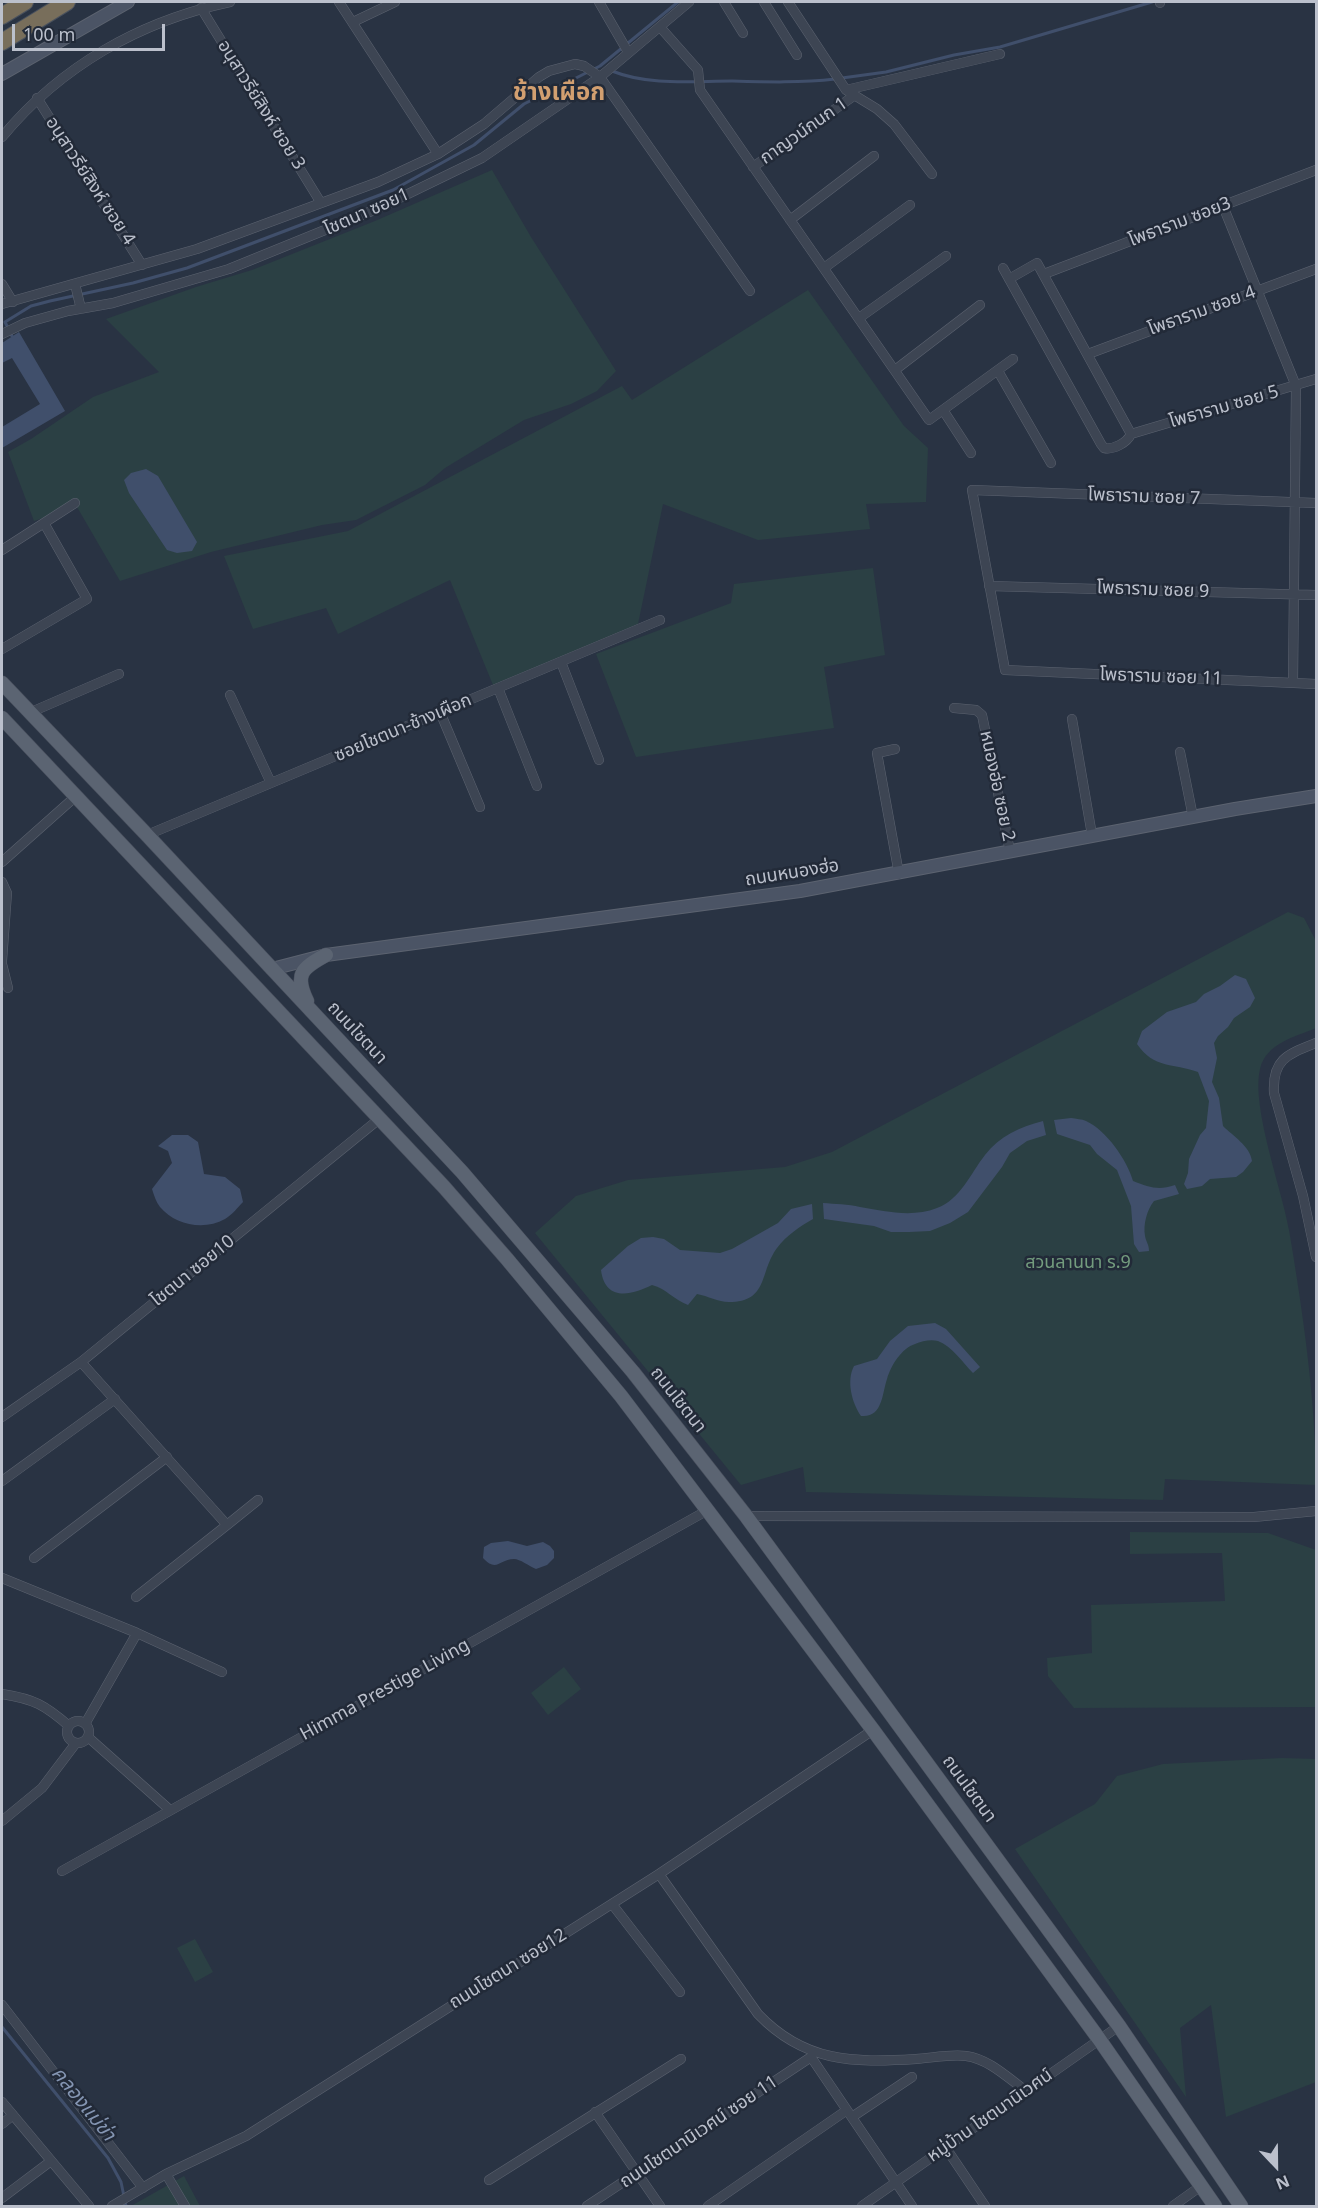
<!DOCTYPE html>
<meta charset="utf-8">
<style>
body{margin:0}
#map{position:relative;width:1318px;height:2208px;overflow:hidden;background:#293343;font-family:"Noto Sans",sans-serif}
canvas{display:block}
.frame{position:absolute;inset:0;border:3px solid #bbc0cc;pointer-events:none}
.north{position:absolute;left:1246px;top:2136px;width:60px;height:60px;-webkit-text-stroke:4px #222a38;paint-order:stroke;rotate:158deg;font-size:16px;font-weight:700;line-height:24px;text-align:center;color:#bbc0cc}
.north::after{content:'';display:block;margin:auto;width:21px;height:27px;background:#bbc0cc;clip-path:polygon(50% 0,100% 100%,50% 72%,0 100%)}
.scale{position:absolute;left:12px;top:24px;width:153px;height:27px;box-sizing:border-box;border:3px solid #bbc0cc;border-top:0;padding-left:8px;font-size:18px;line-height:21px;white-space:nowrap;color:#bbc0cc;-webkit-text-stroke:4px #222a38;paint-order:stroke}
</style>
<div id="map">
<canvas width="1318" height="2208"></canvas>
<div class="frame"></div>
<div class="north">N</div>
<div class="scale">100 m</div>
</div>
<script>
const c = document.querySelector('canvas').getContext('2d');
c.lineJoin = 'round';
function paint(path, color) { c.fillStyle = color; c.fill(path, 'evenodd'); }
function trace(path, color, width, dash) { c.strokeStyle = color; c.lineWidth = width; c.lineCap = dash ? 'butt' : 'round'; c.setLineDash(dash || []); c.stroke(path); }
function label(font, color, halo, rows, align = 'center') {
  c.font = font + ' "Noto Sans","Noto Sans Thai",sans-serif'; c.lineWidth = 5; c.setLineDash([]); c.textBaseline = 'middle'; c.strokeStyle = halo; c.fillStyle = color; for (const [text, x, y, turn = 0] of rows) {
    c.save(); c.translate(x, y); c.rotate((+turn || 0) * Math.PI / 180); c.textAlign = isNaN(turn) ? turn : align; if (halo) c.strokeText(text, 0, 0); c.fillText(text, 0, 0); c.restore();
  }
}
const green = new Path2D(`
 M 492,170 L 531,237 L 616,371 L 597,391 L 571,404 L 524,420 L 445,468 L 425,485 L 356,520 L 322,525 L 211,552 L 120,581 L 77,507 L 34,521 L 8,452 L 31,439 L 93,397 L 159,372 L 106,319 L 196,287 L 252,270 L 375,221 Z
 M 808,290 L 904,426 L 928,448 L 926,502 L 866,504 L 870,529 L 758,540 L 663,504 L 638,624 L 493,685 L 450,580 L 338,634 L 326,608 L 253,629 L 224,556 L 348,531 L 622,386 L 632,400 Z
 M 873,568 L 885,655 L 824,667 L 834,728 L 636,757 L 596,654 L 731,603 L 734,584 Z
 M 1288,912 L 1304,918 L 1316,941 L 1316,1028 C 1295,1037 1266,1043 1260,1069 C 1251,1107 1282,1189 1289,1230 C 1303,1313 1316,1401 1316,1485 L 1165,1479 L 1163,1500 L 806,1492 L 803,1467 L 741,1485 L 535,1233 L 576,1196 L 628,1180 L 785,1167 L 832,1152 Z
 M 1130,1532 L 1268,1533 L 1316,1550 L 1316,1707 L 1074,1708 L 1048,1676 L 1047,1658 L 1092,1653 L 1091,1605 L 1225,1601 L 1222,1553 L 1130,1554 Z
 M 564,1667 L 581,1689 L 548,1715 L 531,1693 Z
 M 1282,1758 L 1316,1759 L 1316,2082 L 1226,2117 L 1211,2005 L 1180,2028 L 1186,2097 L 1015,1849 L 1095,1804 L 1117,1776 L 1163,1764 Z
 M 195,1939 L 213,1972 L 195,1982 L 177,1948 Z
 M 184,2176 L 200,2206 L 131,2206 Z`);
const water = new Path2D(`
 M 19,332 L 65,411 L 2,448 L 2,427 L 40,404 L 12,358 L 2,363 L 2,343 Z
 M 146,469 L 158,476 L 197,542 L 192,551 L 177,553 L 167,550 L 129,493 L 124,480 L 131,473 Z
 M 1235,975 L 1246,979 L 1255,998 L 1250,1007 L 1234,1018 L 1228,1027 L 1218,1036 L 1214,1043 L 1217,1058 L 1212,1082 L 1219,1098 L 1223,1126 C 1233,1136 1250,1146 1252,1161 L 1243,1172 L 1236,1177 L 1210,1179 L 1202,1186 L 1187,1189 L 1184,1184 L 1188,1173 L 1189,1159 L 1200,1135 L 1206,1128 L 1209,1101 L 1198,1072 C 1173,1063 1154,1069 1137,1044 L 1142,1031 L 1167,1012 L 1196,1002 L 1204,994 L 1220,986 Z
 M 1071,1118 C 1076,1119 1082,1119 1086,1121 C 1106,1130 1127,1160 1133,1181 C 1149,1187 1158,1191 1175,1185 L 1179,1194 L 1154,1201 C 1147,1210 1143,1224 1145,1236 C 1146,1242 1149,1244 1149,1251 L 1139,1252 L 1134,1244 L 1131,1206 L 1117,1170 L 1097,1154 L 1090,1145 L 1057,1134 L 1054,1120 Z
 M 1043,1121 L 1046,1135 L 1027,1141 L 1010,1153 L 1002,1167 L 968,1212 L 950,1223 L 930,1231 L 909,1232 L 891,1232 L 874,1226 L 824,1219 L 823,1203 C 835,1204 848,1204 860,1207 C 884,1211 912,1218 937,1208 C 961,1199 970,1174 985,1155 C 1000,1136 1019,1127 1043,1121 Z
 M 172,1135 L 188,1135 L 198,1142 L 204,1174 L 225,1177 L 240,1189 L 243,1202 C 238,1207 232,1215 225,1219 C 204,1231 175,1225 160,1207 C 156,1202 154,1195 152,1189 L 172,1163 L 168,1151 L 158,1146 Z
 M 812,1204 L 813,1219 C 799,1227 787,1235 777,1248 C 759,1272 769,1302 729,1302 C 718,1302 708,1296 697,1294 L 688,1305 C 674,1300 667,1289 652,1285 C 630,1296 605,1301 601,1270 L 628,1246 L 641,1238 L 653,1237 L 664,1239 L 680,1250 L 720,1253 L 732,1249 L 778,1223 L 791,1209 Z
 M 935,1323 L 946,1329 L 980,1367 L 973,1373 C 963,1363 952,1346 938,1341 C 931,1339 922,1341 915,1344 C 902,1348 891,1365 887,1379 C 882,1393 883,1418 861,1416 C 852,1403 846,1381 854,1366 L 877,1359 L 890,1341 L 908,1326 Z
 M 508,1541 L 527,1546 L 543,1542 L 550,1546 L 554,1551 L 554,1558 L 547,1565 L 536,1569 C 529,1566 520,1559 514,1559 C 499,1559 497,1573 483,1558 L 484,1547 L 491,1543 Z`);
const stream = new Path2D(`
 M 612,71 C 649,86 693,81 732,81 C 767,82 801,83 835,79
 M 842,78 L 886,72 L 954,55 L 1000,47 L 1152,2
 M 12,336 L 5,322 L 31,306 L 50,301 L 133,283 L 187,268 L 393,190 L 474,145 L 524,104 L 600,66 L 678,2
 M 2,2027 L 108,2158 L 121,2182 L 126,2206`);
const street = new Path2D(`
 M 339,2 L 438,154
 M 599,2 L 628,52
 M 724,2 L 743,33
 M 764,2 L 797,55
 M 788,2 L 846,90 L 877,109 L 894,124 L 932,174
 M 1160,3 L 1160,2
 M 201,8 L 321,203
 M 353,22 L 395,2
 M 660,27 L 698,70 L 700,90 L 929,420 L 1013,359
 M 846,90 L 1000,54
 M 37,98 L 142,265
 M 2,137 C 61,66 140,21 230,2
 M 753,167 L 855,95
 M 1223,206 L 1296,386 L 1293,683
 M 790,220 L 874,156
 M 824,268 L 910,205
 M 1003,268 L 1101,444 L 1104,448 C 1113,450 1127,443 1131,434
 M 1044,274 L 1316,170
 M 1009,279 L 1037,263 L 1131,434
 M 2,284 L 13,302
 M 75,284 L 81,309
 M 2,304 L 197,249 L 378,182 L 438,154 L 484,124 L 539,77 L 549,71 L 575,64 L 584,66 L 600,77 L 750,291
 M 859,318 L 946,256
 M 2,334 L 25,323 L 68,311 L 113,303 L 229,269 L 379,208 L 482,158 L 600,77 L 689,2
 M 1088,354 L 1316,269
 M 895,370 L 980,305
 M 998,371 L 1051,463
 M 943,410 L 971,453
 M 1131,434 L 1316,379
 M 1316,503 L 972,490 L 1005,670 L 1316,684
 M 2,550 L 75,503
 M 989,586 L 1316,595
 M 2,649 L 87,599 L 44,523
 M 561,662 L 599,760
 M 498,688 L 537,786
 M 230,695 L 271,783
 M 954,708 L 976,710 L 982,715 L 1010,851
 M 440,712 L 480,807
 M 29,713 L 119,674
 M 1072,719 L 1092,835
 M 895,749 L 877,753 L 899,874
 M 1180,752 L 1193,817
 M 147,835 L 660,620
 M 2,862 L 75,797
 M 2,882 L 7,893 L 2,961
 M 2,964 L 8,988
 M 1316,1043 C 1288,1054 1272,1059 1274,1093 L 1303,1196 L 1316,1257
 M 81,1362 L 227,1525 L 258,1500
 M 2,1417 L 81,1362 L 379,1119
 M 2,1481 L 115,1399
 M 746,1516 L 1254,1517 L 1316,1511
 M 34,1558 L 167,1457
 M 2,1578 L 137,1633 L 222,1672
 M 136,1597 L 227,1525
 M 2,1694 C 34,1699 45,1705 69,1726
 M67 1732a11 11 0 1 1 22 0a11 11 0 1 1-22 0Z
 M 85,1724 L 137,1633
 M 88,1737 L 170,1810
 M 2,1821 L 42,1788 L 76,1743
 M 62,1871 L 708,1510
 M 659,1874 L 758,2014 C 804,2062 852,2063 916,2059 C 932,2058 950,2054 966,2056 C 989,2059 1008,2078 1026,2091
 M 612,1904 L 680,1992
 M 2,2005 L 143,2188
 M 2,2102 L 89,2206
 M 595,2112 L 660,2206
 M 852,2117 L 912,2077
 M 2,2124 L 13,2115
 M 946,2148 L 985,2206
 M 166,2174 L 185,2206
 M 489,2180 L 681,2059
 M 2,2198 L 51,2161
 M 112,2206 L 166,2174 L 246,2136 L 659,1874 L 873,1730
 M 587,2206 L 811,2057 L 912,2206
 M 708,2206 L 847,2110
 M 862,2206 L 1119,2026
 M 1173,2206 L 1201,2186`);
const secondary = new Path2D(`
 M 2,74 L 128,2
 M 272,969 L 326,955 L 800,891 L 1235,809 L 1316,796`);
const primary = new Path2D(`
 M 2,683 L 147,835 L 462,1172 L 633,1372 L 746,1516 L 1119,2026 L 1241,2206
 M 2,718 L 444,1187 L 507,1259 L 621,1396 L 745,1560 L 873,1730 L 1099,2039 L 1215,2206
 M 307,1001 C 294,974 302,968 326,955`);
const highway = new Path2D(`
 M 2,16 L 25,2
 M 2,42 L 67,2`);
const streetNames = [
 ["อนุสาวรีย์สิงห์ ซอย 3",261,105,58],
 ["กาญวน์กนก 1",804,131,-35],
 ["อนุสาวรีย์สิงห์ ซอย 4",90,181,57],
 ["โชตนา ซอย1",367,212,-24],
 ["โพธาราม ซอย3",1180,222,-21],
 ["โพธาราม ซอย 4",1202,311,-20],
 ["โพธาราม ซอย 5",1224,407,-16],
 ["โพธาราม ซอย 7",1144,497,2],
 ["โพธาราม ซอย 9",1153,590,2],
 ["โพธาราม ซอย 11",1161,677,2],
 ["ซอยโชตนา-ช้างเผือก",403,728,-23],
 ["หนองฮ่อ ซอย 2",997,786,78],
 ["ถนนหนองฮ่อ",792,873,-9],
 ["ถนนโชตนา",357,1033,47],
 ["โชตนา ซอย10",193,1271,-39],
 ["ถนนโชตนา",678,1400,52],
 ["Himma Prestige Living",385,1690,-29],
 ["ถนนโชตนา",969,1789,54],
 ["ถนนโชตนา ซอย12",508,1969,-32],
 ["หมู่บ้าน โชตนานิเวศน์",990,2116,-35],
 ["ถนนโชตนานิเวศน์ ซอย 11",699,2132,-34]
];
const parkNames = [
 ["สวนลานนา ร.9",1078,1263]
];
const waterNames = [
 ["คลองแม่ข่า",83,2104,51]
];
const districtNames = [
 ["ช้างเผือก",559,93]
];
paint(green, '#2b4044');
paint(water, '#404f6b');
trace(stream, '#404f6b', 3);
trace(street, '#5c6370', 10);
trace(secondary, '#5c6370', 14);
trace(primary, '#474e5c', 15);
trace(highway, '#48505d', 18);
trace(street, '#3d4553', 9);
trace(secondary, '#4b5465', 12);
trace(primary, '#5b6472', 14);
trace(highway, '#786e5b', 16);
label('18px', '#bbc0cc', '#222a38', streetNames);
label('18px', '#739c7e', '#222a38', parkNames);
label('italic 20px', '#8495b2', '#222a38', waterNames);
label('bold 24px', '#d29f70', '#222a38', districtNames);
</script>
